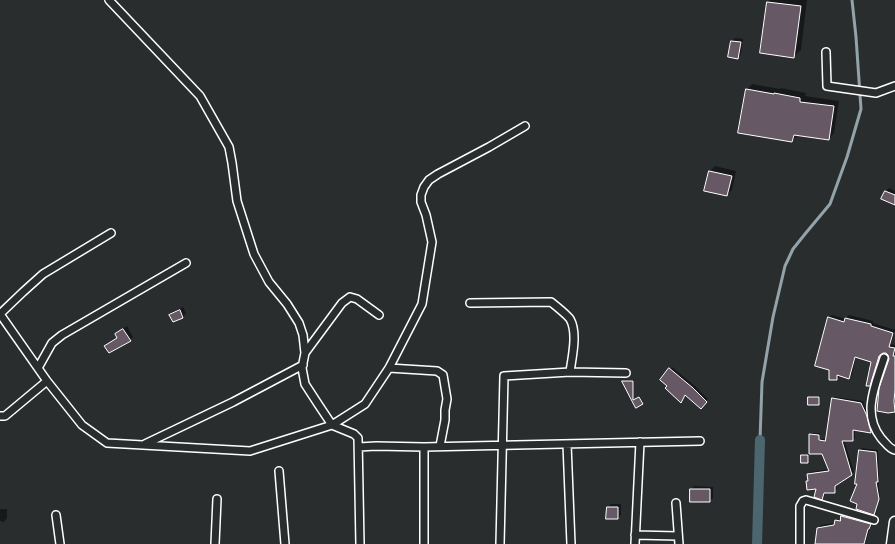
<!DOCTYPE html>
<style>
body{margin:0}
canvas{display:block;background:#2a2d2e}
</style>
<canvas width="895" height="544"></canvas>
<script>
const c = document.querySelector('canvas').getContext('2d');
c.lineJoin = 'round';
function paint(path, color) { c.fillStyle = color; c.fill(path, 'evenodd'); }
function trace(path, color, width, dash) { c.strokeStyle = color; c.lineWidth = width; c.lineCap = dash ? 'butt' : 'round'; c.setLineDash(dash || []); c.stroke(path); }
const shadow = new Path2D(`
 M 770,0 L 807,0 L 801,50 L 794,56 L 768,2 Z
 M 735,38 L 743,39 L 741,54 L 738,58 L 732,41 Z
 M 752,84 L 780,89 L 781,88 L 806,93 L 805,96 L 839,101 L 834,133 L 829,139 L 798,135 L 792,141 L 747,90 Z
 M 715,166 L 736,171 L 732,190 L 727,195 L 710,171 Z
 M 889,188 L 895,191 L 895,203 L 882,198 L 886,191 Z
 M 183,307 L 186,313 L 183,317 L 173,321 L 170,315 L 173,312 Z
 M 832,315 L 846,319 L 849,315 L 873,321 L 873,323 L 895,330 L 891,344 L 895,345 L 895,413 L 879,410 L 890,359 L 889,354 L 886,352 L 882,352 L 872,383 L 869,385 L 873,361 L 856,357 L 852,375 L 849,378 L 839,375 L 839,377 L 836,379 L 829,317 Z
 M 127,326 L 133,337 L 130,340 L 106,346 L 118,337 L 116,334 L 119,331 Z
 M 672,367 L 695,386 L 708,399 L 701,407 L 686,394 L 683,400 L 669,386 L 661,380 Z
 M 624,380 L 634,380 L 634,400 L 640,397 L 643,402 L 642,403 L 636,407 L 623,382 Z
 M 811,396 L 820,396 L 820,403 L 818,404 L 809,397 Z
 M 835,397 L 863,401 L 868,414 L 873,430 L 871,432 L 855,429 L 855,438 L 853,440 L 844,440 L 854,472 L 836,484 L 837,489 L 835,492 L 826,492 L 824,496 L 822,498 L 817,488 L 807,481 L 809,479 L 808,474 L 810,472 L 830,469 L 822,453 L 810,435 L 812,433 L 820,433 L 820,439 L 826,439 L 832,399 Z
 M 861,448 L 878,450 L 879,479 L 878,480 L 880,496 L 876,509 L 877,509 L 874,514 L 858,483 L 860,450 Z
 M 803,454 L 809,454 L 809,461 L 807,462 L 802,455 Z
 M 694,486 L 713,487 L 713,498 L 709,501 L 691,490 Z
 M 611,504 L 621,504 L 621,515 L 618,518 L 608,507 Z
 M 0,509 L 7,509 L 7,518 L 4,522 L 0,521 Z
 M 849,515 L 873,522 L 872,526 L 870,528 L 865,544 L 845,544 L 846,517 Z
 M 835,523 L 834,544 L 816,544 L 818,529 L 821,525 Z`);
const stream = new Path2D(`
 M 760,440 L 762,382 L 773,317 L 785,266 L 793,249 L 805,234 L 830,204 L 847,157 L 861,109 L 856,37 L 852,0`);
const canal = new Path2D(`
 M 757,544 L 760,440`);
const building = new Path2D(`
 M 767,2 L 801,6 L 794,58 L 760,53 Z
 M 731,41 L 741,42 L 738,59 L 728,57 Z
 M 746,89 L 774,94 L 774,93 L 800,98 L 800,102 L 834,106 L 829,140 L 794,135 L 792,142 L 738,133 Z
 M 709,171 L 732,176 L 727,196 L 704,191 Z
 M 885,191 L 895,195 L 895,205 L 881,199 Z
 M 180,310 L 183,318 L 173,322 L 169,315 Z
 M 828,317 L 844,322 L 845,318 L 871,324 L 871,326 L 893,333 L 889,347 L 895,348 L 893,356 L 895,356 L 895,390 L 894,401 L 895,412 L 888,413 L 877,411 L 879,388 L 889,359 L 888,355 L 886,353 L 883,353 L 879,356 L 870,386 L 866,386 L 871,362 L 855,357 L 849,379 L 837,375 L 837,380 L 829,380 L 829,370 L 815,366 Z
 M 123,329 L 131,341 L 109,353 L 104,346 L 117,338 L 115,334 Z
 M 669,368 L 693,388 L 707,402 L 701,409 L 685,395 L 681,403 L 665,388 L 667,386 L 660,380 Z
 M 622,381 L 633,381 L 633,400 L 639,397 L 643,404 L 636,408 Z
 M 808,397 L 819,397 L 819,405 L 808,405 Z
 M 832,398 L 861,403 L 867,416 L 871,432 L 871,433 L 853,430 L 853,441 L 842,441 L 852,475 L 835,486 L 835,493 L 824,493 L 822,500 L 814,497 L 816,489 L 807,490 L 806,481 L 808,481 L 807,474 L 829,471 L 822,454 L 809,454 L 809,434 L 819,435 L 819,440 L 825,441 Z
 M 859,450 L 876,452 L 878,482 L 876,482 L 879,499 L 874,515 L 856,509 L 857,504 L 850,501 L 857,484 L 855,484 Z
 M 801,455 L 808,455 L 808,463 L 801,463 Z
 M 690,489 L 710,489 L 710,502 L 690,502 Z
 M 607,507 L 618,507 L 618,519 L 606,519 Z
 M 841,516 L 871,524 L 869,529 L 868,529 L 864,544 L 815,544 L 817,528 L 834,525 L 835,520 L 840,521 Z`);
const street = new Path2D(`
 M 109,0 L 200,96 L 229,147 L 232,163 L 237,201 L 254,254 L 269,282 L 287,304 L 299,323 L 303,335 L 305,353 L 302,368 L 305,384 L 318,404 L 332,425 L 354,434 L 358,438 L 360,544
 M 826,52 L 827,86 L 876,93 L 895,86
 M 470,303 L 551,302 C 556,306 567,315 570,319 C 578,333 572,357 570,372
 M 0,314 L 47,381 L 82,425 L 107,443 L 250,451 L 332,425 L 365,404 L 389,368 L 422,304 L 432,242 L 426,215 L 421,202 L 421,195 L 424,187 L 429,180 L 438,174 L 489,147 L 525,126
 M 0,314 L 23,292 L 43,274 L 111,233
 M 305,353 L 342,303 L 350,297 L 357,299 L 379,315
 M 884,358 C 876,384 861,413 881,438 C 886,443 889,449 895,450
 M 38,368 L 52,343 L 62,335 L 186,263
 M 389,368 L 437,371 L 443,375 L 447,399 L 445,410 L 445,420 L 440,446
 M 0,416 L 5,416 L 47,381
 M 145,444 L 233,402 L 303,365
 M 567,444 L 571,544
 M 359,447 L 376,446 L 424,447 L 700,441
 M 424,447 L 424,544
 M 279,471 L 285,544
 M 676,503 L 679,544
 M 56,515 L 60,544
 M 635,535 L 678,536
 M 215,544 L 217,499
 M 500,544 L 504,376 L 570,372 L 626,373
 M 635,544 L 640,442
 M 800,544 L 800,506 L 803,501 L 806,500 L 874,520`);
const secondary = new Path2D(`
 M 892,544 L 895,522`);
paint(shadow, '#0007');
trace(stream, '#93a3a9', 3);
trace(canal, '#4b666f', 10);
paint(building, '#675865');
trace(building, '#fff', 1);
trace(street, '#fff', 10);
trace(secondary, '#fff', 13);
trace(street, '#2a2d2e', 7);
trace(secondary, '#2a2d2e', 10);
</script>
